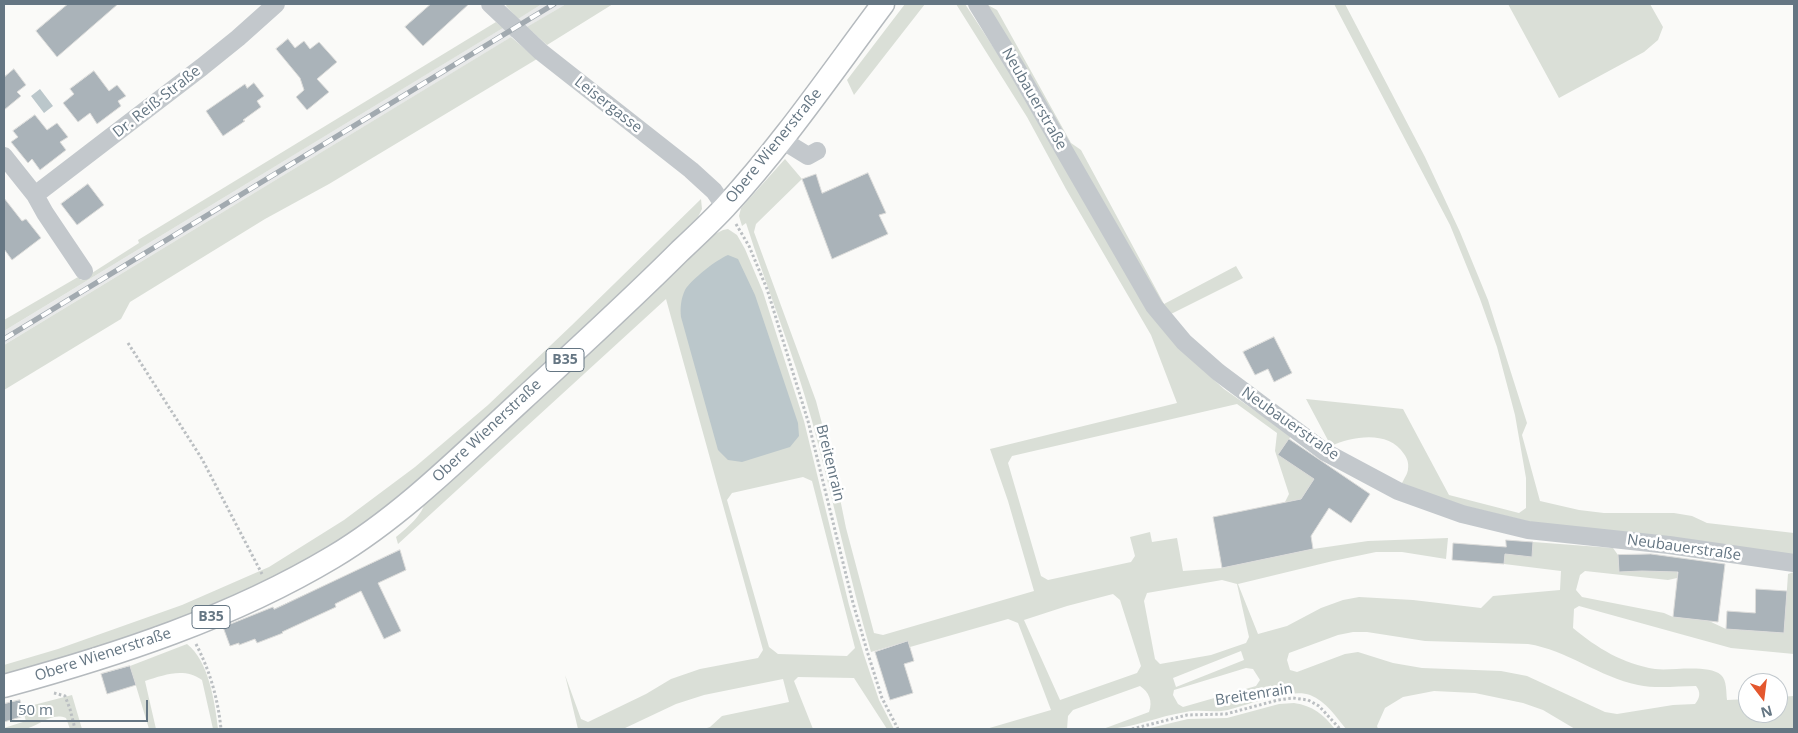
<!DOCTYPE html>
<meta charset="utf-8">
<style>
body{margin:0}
#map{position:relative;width:1798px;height:733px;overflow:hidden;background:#fafaf8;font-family:"Open Sans",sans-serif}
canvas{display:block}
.frame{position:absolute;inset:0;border:5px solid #657683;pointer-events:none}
.north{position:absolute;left:1738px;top:673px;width:50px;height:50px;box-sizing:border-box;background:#fff;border:1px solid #c1c8cd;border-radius:50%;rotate:165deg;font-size:14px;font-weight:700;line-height:20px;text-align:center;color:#657683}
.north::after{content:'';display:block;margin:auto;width:18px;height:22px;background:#e4572e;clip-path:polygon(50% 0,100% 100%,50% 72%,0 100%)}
.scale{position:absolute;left:10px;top:700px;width:138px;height:22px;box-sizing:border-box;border:2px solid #657683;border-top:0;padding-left:6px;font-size:15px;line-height:18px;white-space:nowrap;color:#657683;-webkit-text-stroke:4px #fff;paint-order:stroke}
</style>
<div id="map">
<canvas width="1798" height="733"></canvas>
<div class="frame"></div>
<div class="north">N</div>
<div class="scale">50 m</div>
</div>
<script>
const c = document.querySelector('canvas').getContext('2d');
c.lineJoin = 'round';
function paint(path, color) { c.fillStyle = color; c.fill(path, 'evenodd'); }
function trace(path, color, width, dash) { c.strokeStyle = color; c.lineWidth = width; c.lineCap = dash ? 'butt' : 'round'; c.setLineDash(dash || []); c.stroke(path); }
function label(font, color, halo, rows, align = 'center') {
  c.font = font + ' "Open Sans",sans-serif'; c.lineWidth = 5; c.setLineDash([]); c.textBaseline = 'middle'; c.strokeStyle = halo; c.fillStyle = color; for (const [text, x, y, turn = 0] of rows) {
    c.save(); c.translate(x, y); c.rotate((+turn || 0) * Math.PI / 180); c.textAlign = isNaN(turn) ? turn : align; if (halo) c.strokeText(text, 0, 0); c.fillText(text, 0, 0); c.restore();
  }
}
const built = new Path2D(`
 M 542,4 L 566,4 L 4,345 L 4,331 Z`);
const green = new Path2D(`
 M 507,4 L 542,4 L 518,19 L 506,6 Z
 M 566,4 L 613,4 L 547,45 L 527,27 Z
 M 905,4 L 925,4 L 854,95 L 847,80 Z
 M 956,4 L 965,4 L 1011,74 L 1192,360 L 1224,389 L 1291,436 L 1289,439 L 1314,479 L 1301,499 L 1285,502 L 1289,494 L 1275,451 L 1277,433 L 1237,404 L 1012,456 L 1008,463 L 1041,576 L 1048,580 L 1131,562 L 1135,556 L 1130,537 L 1150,532 L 1152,542 L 1177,538 L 1183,571 L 1222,568 L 1313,549 L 1368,541 L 1448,538 L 1446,559 L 1402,552 L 1376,552 L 1333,561 L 1238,584 L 1258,634 L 1287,626 L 1321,608 L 1343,600 L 1359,597 L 1413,600 L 1481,608 L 1493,596 L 1560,590 L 1561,571 L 1504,564 L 1505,554 L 1531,556 L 1533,542 L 1613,548 L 1618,555 L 1619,572 L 1642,571 L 1677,572 L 1677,578 L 1668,580 L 1585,571 L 1580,575 L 1576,590 L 1582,597 L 1664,613 L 1673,617 L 1709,621 L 1726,629 L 1784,633 L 1788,574 L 1794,572 L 1794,654 L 1731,648 L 1579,606 L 1574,609 L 1573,628 C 1597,648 1623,664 1655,669 C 1672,671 1708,664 1721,675 C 1727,680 1726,692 1727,700 L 1748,699 L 1748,713 L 1778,713 L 1778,697 L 1794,696 L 1794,729 L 1575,729 L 1543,710 L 1523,703 L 1475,693 L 1434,691 L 1403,697 L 1385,708 L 1377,726 L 1378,729 L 1346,729 C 1336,717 1326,701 1310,695 C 1291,688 1248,705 1228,710 C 1214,713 1199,709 1186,712 C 1158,716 1132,729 1103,729 L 1149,712 C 1153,701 1149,692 1140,686 L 1073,710 L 1068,716 L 1067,729 L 986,729 L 1051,710 L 1018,623 L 1008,619 L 910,647 L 908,641 L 871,652 C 849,576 833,498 812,421 C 794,354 767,289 746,223 L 742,226 L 739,216 L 741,208 L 785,159 L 802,179 L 756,224 L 754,232 L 816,401 L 834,469 L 846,528 L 874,633 L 883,635 L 1034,591 L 1008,501 L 990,449 L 1177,403 L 1151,335 L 1066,189 L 1027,117 ZM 1222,580 L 1237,584 L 1249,637 L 1246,643 L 1211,655 L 1160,664 L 1155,659 L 1144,601 L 1147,593 ZM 1113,594 L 1120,600 L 1141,666 L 1137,673 L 1060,700 L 1024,620 L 1067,606 ZM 1353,632 L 1367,632 L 1425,641 L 1528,644 C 1567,650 1599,677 1638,685 C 1657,689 1677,686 1696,686 C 1701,692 1700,698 1695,704 L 1673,705 L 1617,714 L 1605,712 L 1527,676 L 1501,671 L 1422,668 L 1393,663 L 1358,652 L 1345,654 L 1297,672 L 1290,670 L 1287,660 L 1289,653 L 1338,635 ZM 1241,651 L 1244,660 L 1176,687 L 1173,678 ZM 1246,668 L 1253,669 L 1260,680 L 1256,686 L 1183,707 L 1178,704 L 1173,695 L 1174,690 Z
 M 986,4 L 997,10 L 1071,143 L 1081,150 L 1164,304 L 1236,266 L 1243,278 L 1171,314 L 1159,302 Z
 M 1334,4 L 1345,4 L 1425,157 L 1460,232 L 1488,300 L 1527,423 L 1522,435 L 1540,501 L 1579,510 L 1604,513 L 1674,513 L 1692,516 L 1707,523 L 1794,533 L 1794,555 L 1531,522 L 1448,502 L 1402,483 C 1404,479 1408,473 1408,469 C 1409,463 1407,458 1404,454 C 1389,430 1353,436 1331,446 L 1306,399 L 1403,409 L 1449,495 L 1519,513 L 1526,508 L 1526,478 L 1515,415 L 1497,347 L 1480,299 L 1450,225 Z
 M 1508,4 L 1650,4 L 1663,27 L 1658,40 L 1644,52 L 1559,98 Z
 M 496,22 L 503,28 L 4,331 L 4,320 L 78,277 L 81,280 L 139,243 L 138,240 Z
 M 511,37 L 537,59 L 329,184 L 265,219 L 130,302 L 121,319 L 4,390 L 4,345 Z
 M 701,199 L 702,209 L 698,217 C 638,276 577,334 516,391 C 439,463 364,535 268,583 C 253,590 237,596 221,602 C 150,632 77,654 4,677 L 4,665 L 58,649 L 182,605 L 269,567 L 344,520 L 415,467 L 488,405 L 572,325 Z
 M 728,229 L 737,235 L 745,249 L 763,292 L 804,421 L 849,605 L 864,655 L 879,700 L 894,729 L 887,729 L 854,678 L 798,677 L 794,681 L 813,729 L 704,729 L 710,727 L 722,716 L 789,702 L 783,679 L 704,695 L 676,704 L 623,729 L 578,729 L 565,675 L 581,719 L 588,722 L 646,694 L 671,679 L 700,669 L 758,658 L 763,650 L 666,299 L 398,544 L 396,537 C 408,527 422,516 426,500 L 657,290 L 715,234 L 723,230 ZM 803,477 L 812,481 L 855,648 L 847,656 L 778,654 L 769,647 L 727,500 L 732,493 Z
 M 187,644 C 209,661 215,703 218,729 L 213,729 L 202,680 C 184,667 164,675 145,681 L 156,729 L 149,729 L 130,666 Z
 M 72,695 L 82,729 L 70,729 L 66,718 C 50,712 39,727 24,729 C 18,730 10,729 4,729 L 4,728 L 26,721 L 22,708 Z
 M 1294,703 C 1313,706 1323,714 1335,729 L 1146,729 L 1188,719 L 1227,718 L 1279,704 Z`);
const water = new Path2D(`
 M 40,89 L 53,106 L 44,113 L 31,96 Z
 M 728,255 L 738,259 L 755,295 L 798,423 L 799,436 L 790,447 L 742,462 L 728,460 L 718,450 L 681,317 C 680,307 681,299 685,290 C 692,279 716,260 728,255 Z`);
const building = new Path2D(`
 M 68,4 L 118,4 L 57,57 L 36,31 Z
 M 431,4 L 469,4 L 423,46 L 405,27 Z
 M 288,39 L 295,48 L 304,41 L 310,49 L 319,42 L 337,62 L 317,79 L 329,92 L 307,110 L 296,97 L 304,90 L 300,78 L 276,49 Z
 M 14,69 L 26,85 L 17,92 L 21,96 L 4,110 L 4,74 L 5,76 Z
 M 94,71 L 109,91 L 117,85 L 126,96 L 118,101 L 121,106 L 97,124 L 90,113 L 78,122 L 63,103 L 74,94 L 70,89 Z
 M 254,83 L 264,96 L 257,101 L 261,107 L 243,120 L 245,121 L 223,136 L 206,111 L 245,84 L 247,88 Z
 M 35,115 L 47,130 L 57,123 L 68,137 L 60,142 L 66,150 L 40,170 L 32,159 L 28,163 L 11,142 L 18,137 L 13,131 Z
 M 868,173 L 886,213 L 879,215 L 888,234 L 832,259 L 802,179 L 816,174 L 822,193 Z
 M 88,184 L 104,205 L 77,225 L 61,204 Z
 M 4,198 L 22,221 L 26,219 L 41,238 L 12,260 L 4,249 Z
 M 1274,337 L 1292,373 L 1274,382 L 1268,369 L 1255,375 L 1243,352 Z
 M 1289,439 L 1370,494 L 1351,523 L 1329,508 L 1311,536 L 1313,549 L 1222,568 L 1213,517 L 1301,499 L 1314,479 L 1278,455 Z
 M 1506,540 L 1533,542 L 1532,557 L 1505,554 L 1504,564 L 1452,560 L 1453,543 L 1506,547 Z
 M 400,550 L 406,570 L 378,583 L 401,631 L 384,639 L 361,591 L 335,604 L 336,607 L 282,632 L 283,633 L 257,643 L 255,639 L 239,645 L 239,643 L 230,646 L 223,627 L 273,607 L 274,609 Z
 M 1651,554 L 1725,564 L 1718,622 L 1673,617 L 1678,572 L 1642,571 L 1619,572 L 1618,555 Z
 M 1756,589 L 1787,591 L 1784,633 L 1726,629 L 1727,611 L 1755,613 Z
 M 908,641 L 914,661 L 904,664 L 913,693 L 890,700 L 875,652 Z
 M 130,666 L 136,685 L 107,694 L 101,674 Z
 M 20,700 L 24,716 L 4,722 L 4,704 Z`);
const path = new Path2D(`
 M 736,224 L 749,246 L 767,289 L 808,421 L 853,603 L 868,654 L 882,698 L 898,729
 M 128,343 L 202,459 L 262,574
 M 196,644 C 210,671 218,699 221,729
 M 54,693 L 65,696 L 70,709 L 75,729
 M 1132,729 L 1187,715 L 1226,714 L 1278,700 L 1293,698 L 1308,700 L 1319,706 L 1340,729`);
const minor = new Path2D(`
 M 490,4 L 541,52 L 691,170 L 714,191 L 725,207
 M 977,4 L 1017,69 L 1154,306 L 1184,342 L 1218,372 L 1325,452 L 1398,491 L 1462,514 L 1528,530 L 1669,545 L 1794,563
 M 782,140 L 808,156 L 817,151
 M 4,156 L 35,195 L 45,213 L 84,271
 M 35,195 L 202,67 L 238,38 L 276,4`);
const major = new Path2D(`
 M 4,686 C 117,655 231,618 333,557 C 403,515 462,455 522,400 C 575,351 629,302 680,251 C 695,237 711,222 725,207 C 783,144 832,72 883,4`);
const rail = new Path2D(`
 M 4,339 L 554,4`);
const shields = [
 [565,360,38],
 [211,617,38]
];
const shieldNames = [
 ["B35",565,360],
 ["B35",211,617]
];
const streetNames = [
 ["Neubauerstraße",1034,99,60],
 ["Dr. Reiß-Straße",157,102,-38],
 ["Leisergasse",608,105,38],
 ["Obere Wienerstraße",774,146,-51],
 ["Neubauerstraße",1290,424,35],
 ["Obere Wienerstraße",487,431,-43],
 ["Breitenrain",830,463,76],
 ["Neubauerstraße",1684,548,8],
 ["Obere Wienerstraße",103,655,-18],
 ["Breitenrain",1254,695,-9]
];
paint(built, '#e8e9e9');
paint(green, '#dadfd7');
paint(water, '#bbc7cb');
paint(building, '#aab3b9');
trace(building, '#dcdcda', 1);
trace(major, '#b5babe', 25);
trace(path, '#bbbfc2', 3, [2.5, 2.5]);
trace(minor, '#c3c8cc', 18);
trace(major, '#fff', 22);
trace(rail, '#a2aab0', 5.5);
trace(rail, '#fff', 4, [11]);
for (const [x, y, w] of shields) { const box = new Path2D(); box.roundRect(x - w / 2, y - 11.5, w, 23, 4); c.fillStyle = '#fff'; c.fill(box); trace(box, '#657683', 1); }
label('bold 14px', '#657683', null, shieldNames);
label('15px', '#657683', '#fff', streetNames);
</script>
